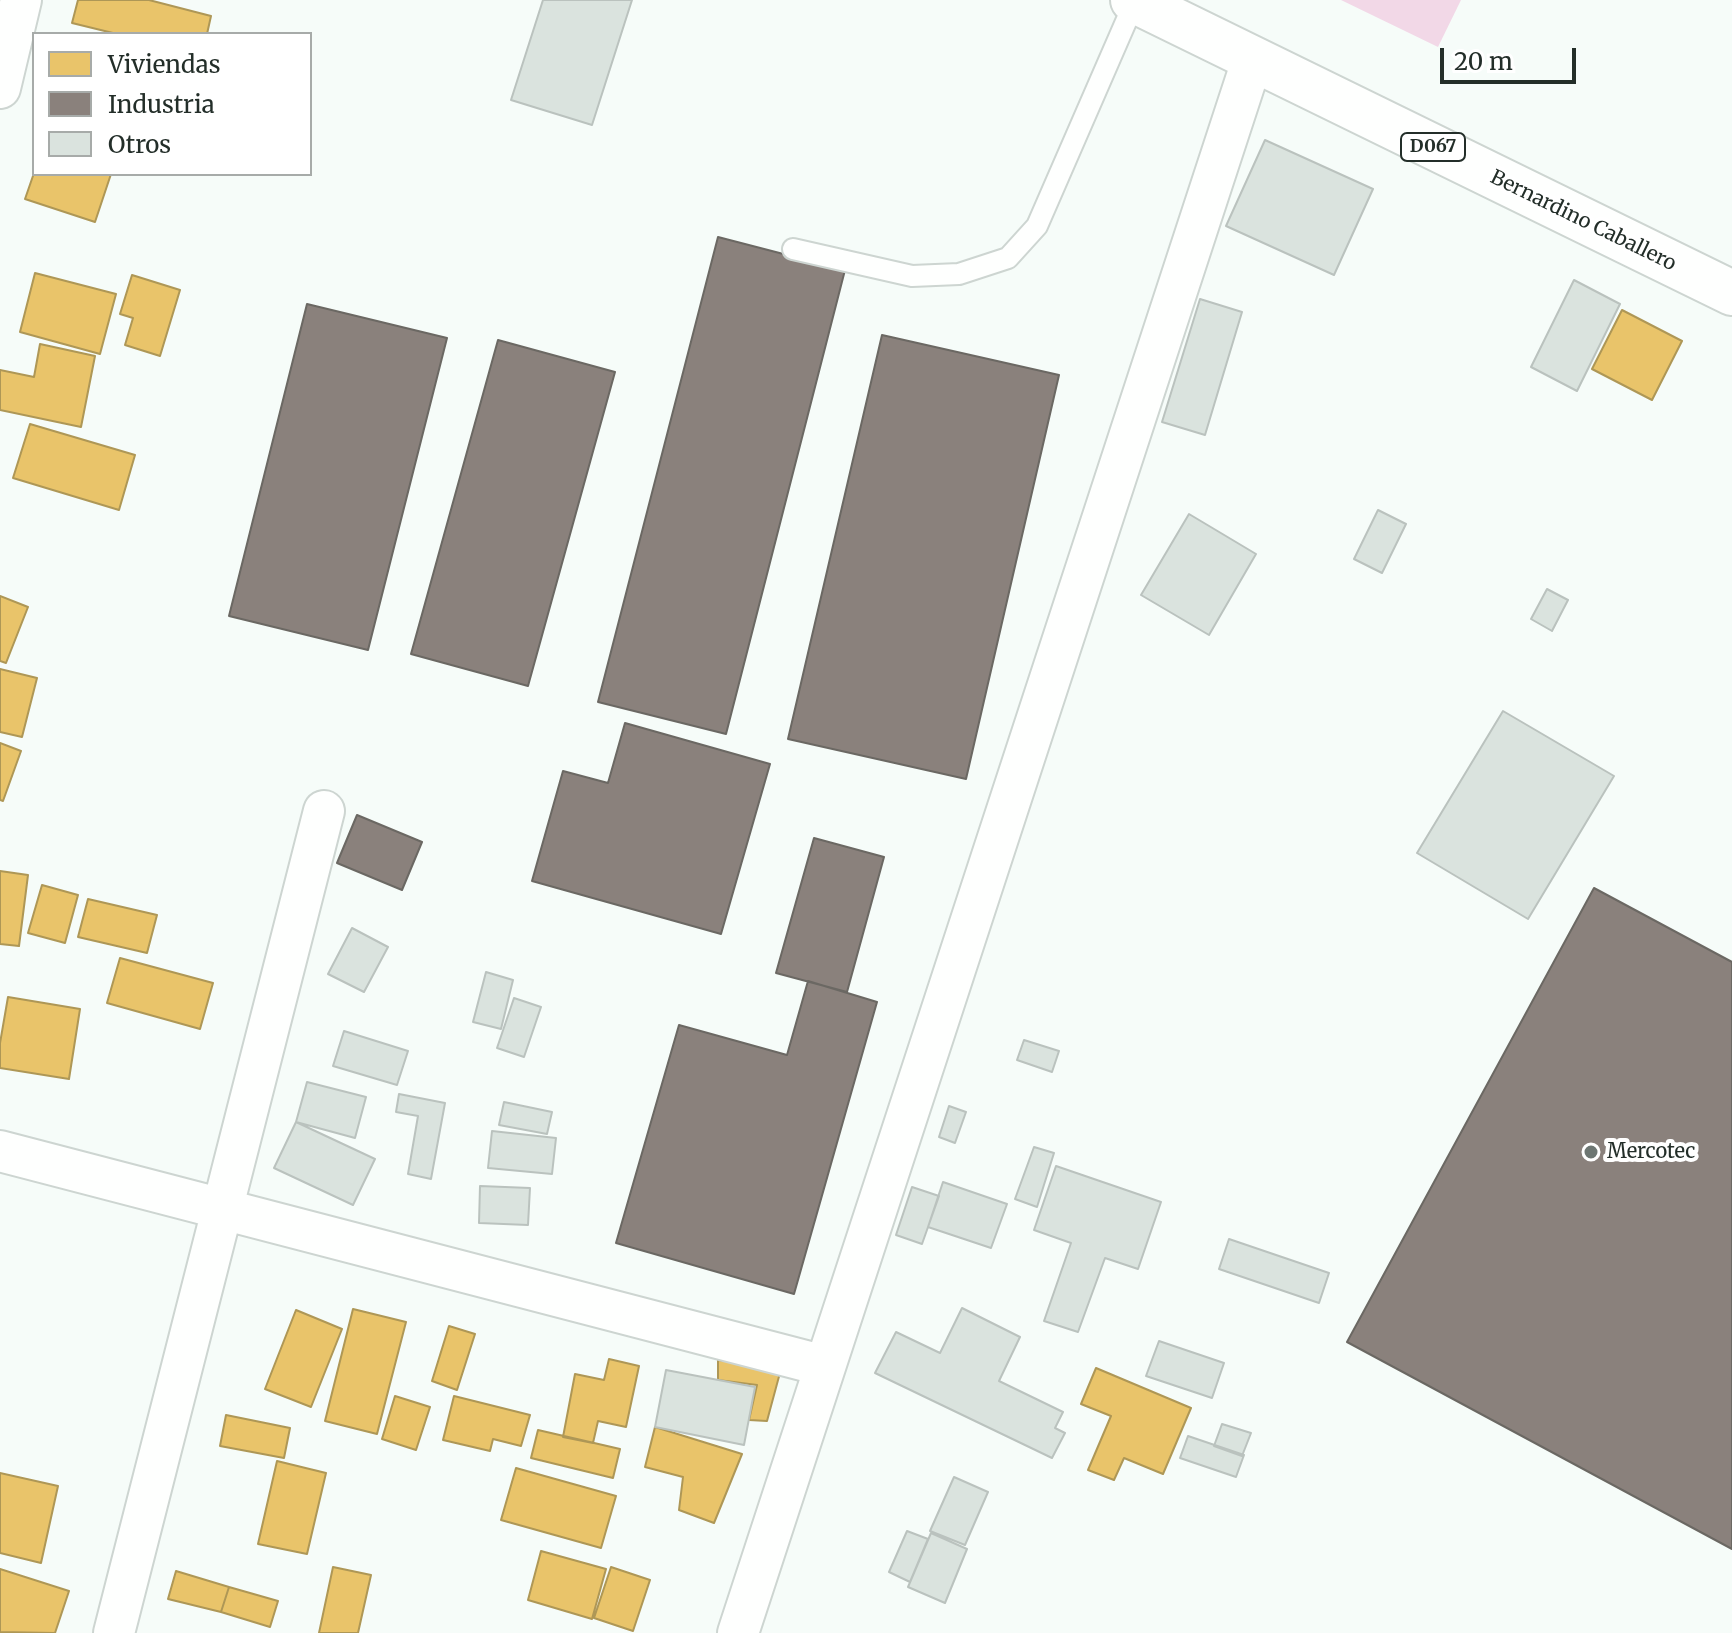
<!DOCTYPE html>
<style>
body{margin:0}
#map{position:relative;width:1732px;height:1633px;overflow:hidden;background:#f6fcf9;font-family:Merriweather,serif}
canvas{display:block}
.legend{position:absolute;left:32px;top:32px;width:280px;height:144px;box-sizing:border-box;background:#fff;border:2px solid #a7aba9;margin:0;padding:10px 14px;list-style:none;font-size:24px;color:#232e29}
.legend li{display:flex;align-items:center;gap:16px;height:40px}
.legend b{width:40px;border:2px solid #a7aba9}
.scale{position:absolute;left:1440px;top:48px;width:136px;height:36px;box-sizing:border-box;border:4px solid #232e29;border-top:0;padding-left:10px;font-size:24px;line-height:28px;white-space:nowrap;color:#232e29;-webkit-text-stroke:6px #fff;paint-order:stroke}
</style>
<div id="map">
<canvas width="1732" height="1633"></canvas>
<ul class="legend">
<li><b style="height:22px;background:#e9c46a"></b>Viviendas</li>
<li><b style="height:22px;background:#8a817c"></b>Industria</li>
<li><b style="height:22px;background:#dae3de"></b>Otros</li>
</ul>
<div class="scale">20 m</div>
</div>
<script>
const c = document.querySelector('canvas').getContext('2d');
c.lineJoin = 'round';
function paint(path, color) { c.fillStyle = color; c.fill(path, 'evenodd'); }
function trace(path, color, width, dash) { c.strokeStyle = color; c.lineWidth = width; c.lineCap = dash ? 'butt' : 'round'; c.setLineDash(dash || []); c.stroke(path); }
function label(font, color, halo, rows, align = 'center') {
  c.font = font + ' Merriweather,serif'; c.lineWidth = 8; c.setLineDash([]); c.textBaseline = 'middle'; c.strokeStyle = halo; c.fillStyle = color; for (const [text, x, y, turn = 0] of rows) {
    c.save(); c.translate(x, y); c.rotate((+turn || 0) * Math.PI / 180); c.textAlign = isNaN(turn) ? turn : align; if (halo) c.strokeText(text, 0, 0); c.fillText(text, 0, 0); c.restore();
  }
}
const green = new Path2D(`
 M 1341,0 L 1461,0 L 1438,47 Z`);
const homes = new Path2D(`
 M 78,0 L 149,0 L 211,16 L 207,34 L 117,34 L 72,23 Z
 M 34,173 L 111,174 L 95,222 L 25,199 Z
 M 35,273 L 116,294 L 100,354 L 20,332 Z
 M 132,275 L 180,290 L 160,356 L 125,345 L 133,318 L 120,314 Z
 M 1622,310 L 1682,341 L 1652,400 L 1592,369 Z
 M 40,344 L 95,356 L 81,427 L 0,410 L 0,370 L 34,377 Z
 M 30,424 L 135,455 L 119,510 L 13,478 Z
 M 0,596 L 28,607 L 6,663 L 0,661 Z
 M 0,669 L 37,678 L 22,737 L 0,732 Z
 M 0,743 L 21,751 L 3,801 L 0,800 Z
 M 0,871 L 28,875 L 19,946 L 0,944 Z
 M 42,885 L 78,895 L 65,943 L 28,933 Z
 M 88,899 L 157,915 L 147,953 L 78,937 Z
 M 120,958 L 213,983 L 200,1029 L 107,1003 Z
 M 8,997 L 80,1009 L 69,1079 L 0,1068 L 0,1043 Z
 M 353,1309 L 406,1322 L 377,1434 L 325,1421 Z
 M 296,1310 L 342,1329 L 311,1407 L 265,1389 Z
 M 449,1326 L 475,1334 L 457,1390 L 432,1381 Z
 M 609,1359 L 639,1366 L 626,1427 L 598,1421 L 593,1443 L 563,1437 L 575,1374 L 604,1380 Z
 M 718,1360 L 781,1369 L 767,1421 L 749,1420 L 757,1385 L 718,1380 Z
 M 1096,1368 L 1191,1408 L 1163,1474 L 1124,1458 L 1114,1480 L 1088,1470 L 1111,1416 L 1081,1404 Z
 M 395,1396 L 430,1407 L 416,1450 L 382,1439 Z
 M 454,1396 L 530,1415 L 521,1446 L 493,1439 L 490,1451 L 443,1440 Z
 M 226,1415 L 290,1428 L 284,1458 L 220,1446 Z
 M 655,1427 L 742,1454 L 714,1523 L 679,1510 L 683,1477 L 645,1467 Z
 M 538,1430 L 620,1449 L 613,1478 L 531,1458 Z
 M 277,1461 L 326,1473 L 307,1554 L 258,1544 Z
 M 516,1468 L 616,1496 L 601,1548 L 501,1520 Z
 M 0,1473 L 58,1486 L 41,1563 L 0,1553 Z
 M 541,1551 L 606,1569 L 592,1619 L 528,1600 Z
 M 333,1567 L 371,1575 L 358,1633 L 319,1633 Z
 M 611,1567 L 650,1580 L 633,1631 L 594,1618 Z
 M 0,1569 L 69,1591 L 55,1633 L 0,1632 Z
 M 176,1571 L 229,1587 L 221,1612 L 168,1599 Z
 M 229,1587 L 278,1601 L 270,1627 L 221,1612 Z`);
const industry = new Path2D(`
 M 718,237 L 845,270 L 726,734 L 598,702 Z
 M 307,304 L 447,338 L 368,650 L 229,616 Z
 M 882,335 L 1059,375 L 966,779 L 788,739 Z
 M 498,340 L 615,372 L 528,686 L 411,654 Z
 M 625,723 L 770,764 L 721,934 L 532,881 L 563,771 L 608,783 Z
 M 357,815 L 422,842 L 402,890 L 337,863 Z
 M 814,838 L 884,857 L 847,992 L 776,973 Z
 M 1594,888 L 1732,962 L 1732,1549 L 1347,1342 Z
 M 808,981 L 877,1002 L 794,1294 L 616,1243 L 679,1025 L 787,1055 Z`);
const building = new Path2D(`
 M 543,0 L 632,0 L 592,125 L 511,100 Z
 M 1265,140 L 1373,189 L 1334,275 L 1226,226 Z
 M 1574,280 L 1620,304 L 1577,391 L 1531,367 Z
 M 1200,299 L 1242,312 L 1205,435 L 1162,422 Z
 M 1378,510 L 1406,524 L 1382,573 L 1354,559 Z
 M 1189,514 L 1256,554 L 1209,635 L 1141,595 Z
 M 1547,589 L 1568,600 L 1552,631 L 1531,619 Z
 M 1503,711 L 1614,776 L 1528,919 L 1417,853 Z
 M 352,928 L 388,947 L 364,992 L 328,974 Z
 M 486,972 L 513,980 L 501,1029 L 473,1022 Z
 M 514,998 L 541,1007 L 524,1057 L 497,1048 Z
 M 344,1031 L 408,1051 L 397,1085 L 333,1066 Z
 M 1024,1040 L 1059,1051 L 1052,1072 L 1017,1060 Z
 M 307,1082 L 366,1097 L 355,1138 L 296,1122 Z
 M 399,1094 L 445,1103 L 431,1179 L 408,1174 L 418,1116 L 396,1112 Z
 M 504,1102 L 552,1112 L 547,1134 L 499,1125 Z
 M 949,1106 L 966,1112 L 955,1143 L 939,1137 Z
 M 296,1122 L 375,1159 L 353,1205 L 274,1168 Z
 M 492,1131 L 556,1138 L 552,1174 L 488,1168 Z
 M 1034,1147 L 1054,1153 L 1037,1207 L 1015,1199 Z
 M 1056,1166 L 1161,1202 L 1138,1269 L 1105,1258 L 1078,1332 L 1044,1321 L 1071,1243 L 1034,1230 Z
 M 943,1182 L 1007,1204 L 991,1248 L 928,1227 Z
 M 480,1186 L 530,1188 L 528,1225 L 479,1223 Z
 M 912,1187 L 939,1196 L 922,1244 L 896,1235 Z
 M 1229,1239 L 1329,1273 L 1319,1303 L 1219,1269 Z
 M 962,1308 L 1020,1337 L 999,1381 L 1063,1412 L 1055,1428 L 1065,1433 L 1052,1458 L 875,1373 L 896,1332 L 940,1353 Z
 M 1159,1341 L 1224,1363 L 1212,1398 L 1146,1376 Z
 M 666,1370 L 755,1387 L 744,1445 L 655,1427 Z
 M 1222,1424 L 1251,1433 L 1242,1456 L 1214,1446 Z
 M 1188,1436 L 1244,1455 L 1236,1477 L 1180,1458 Z
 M 954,1477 L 988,1492 L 965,1545 L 930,1531 Z
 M 907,1531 L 928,1539 L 910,1582 L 889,1572 Z
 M 931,1533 L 967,1549 L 945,1603 L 908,1587 Z`);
const service = new Path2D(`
 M 793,249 L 912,276 L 959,274 L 1008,258 L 1037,226 L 1135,1`);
const minor = new Path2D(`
 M 0,88 L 21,0
 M 0,1151 L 825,1366
 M 114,1633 L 324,811
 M 738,1633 L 1253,58`);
const primary = new Path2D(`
 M 1133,0 L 1732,293`);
const markers = [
 [1591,1152,8,"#6d7672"]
];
const shields = [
 [1433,147,64]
];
const shieldNames = [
 ["D067",1433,147]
];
const streetNames = [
 ["Bernardino Caballero",1583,221,26]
];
const poiNames = [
 ["Mercotec",1607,1152]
];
paint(green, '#f2d8e7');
paint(homes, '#e9c46a');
trace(homes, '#ae9756', 2);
paint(industry, '#8a817c');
trace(industry, '#6b6863', 2);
paint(building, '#dae3de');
trace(building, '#bac2be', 2);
trace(service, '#cdd5d1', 24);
trace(minor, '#cdd5d1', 44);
trace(primary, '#cdd5d1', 48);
trace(service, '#fefffe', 20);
trace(minor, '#fefffe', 40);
trace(primary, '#fefffe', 44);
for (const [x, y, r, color] of markers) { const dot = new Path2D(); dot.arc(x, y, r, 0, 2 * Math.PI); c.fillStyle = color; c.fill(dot); trace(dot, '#fff', 3); }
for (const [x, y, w] of shields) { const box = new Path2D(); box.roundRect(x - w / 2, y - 14, w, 28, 6); c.fillStyle = '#fff'; c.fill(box); trace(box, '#232e29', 2); }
label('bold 18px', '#232e29', null, shieldNames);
label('20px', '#232e29', '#fff', streetNames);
label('20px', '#232e29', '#fff', poiNames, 'left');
</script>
